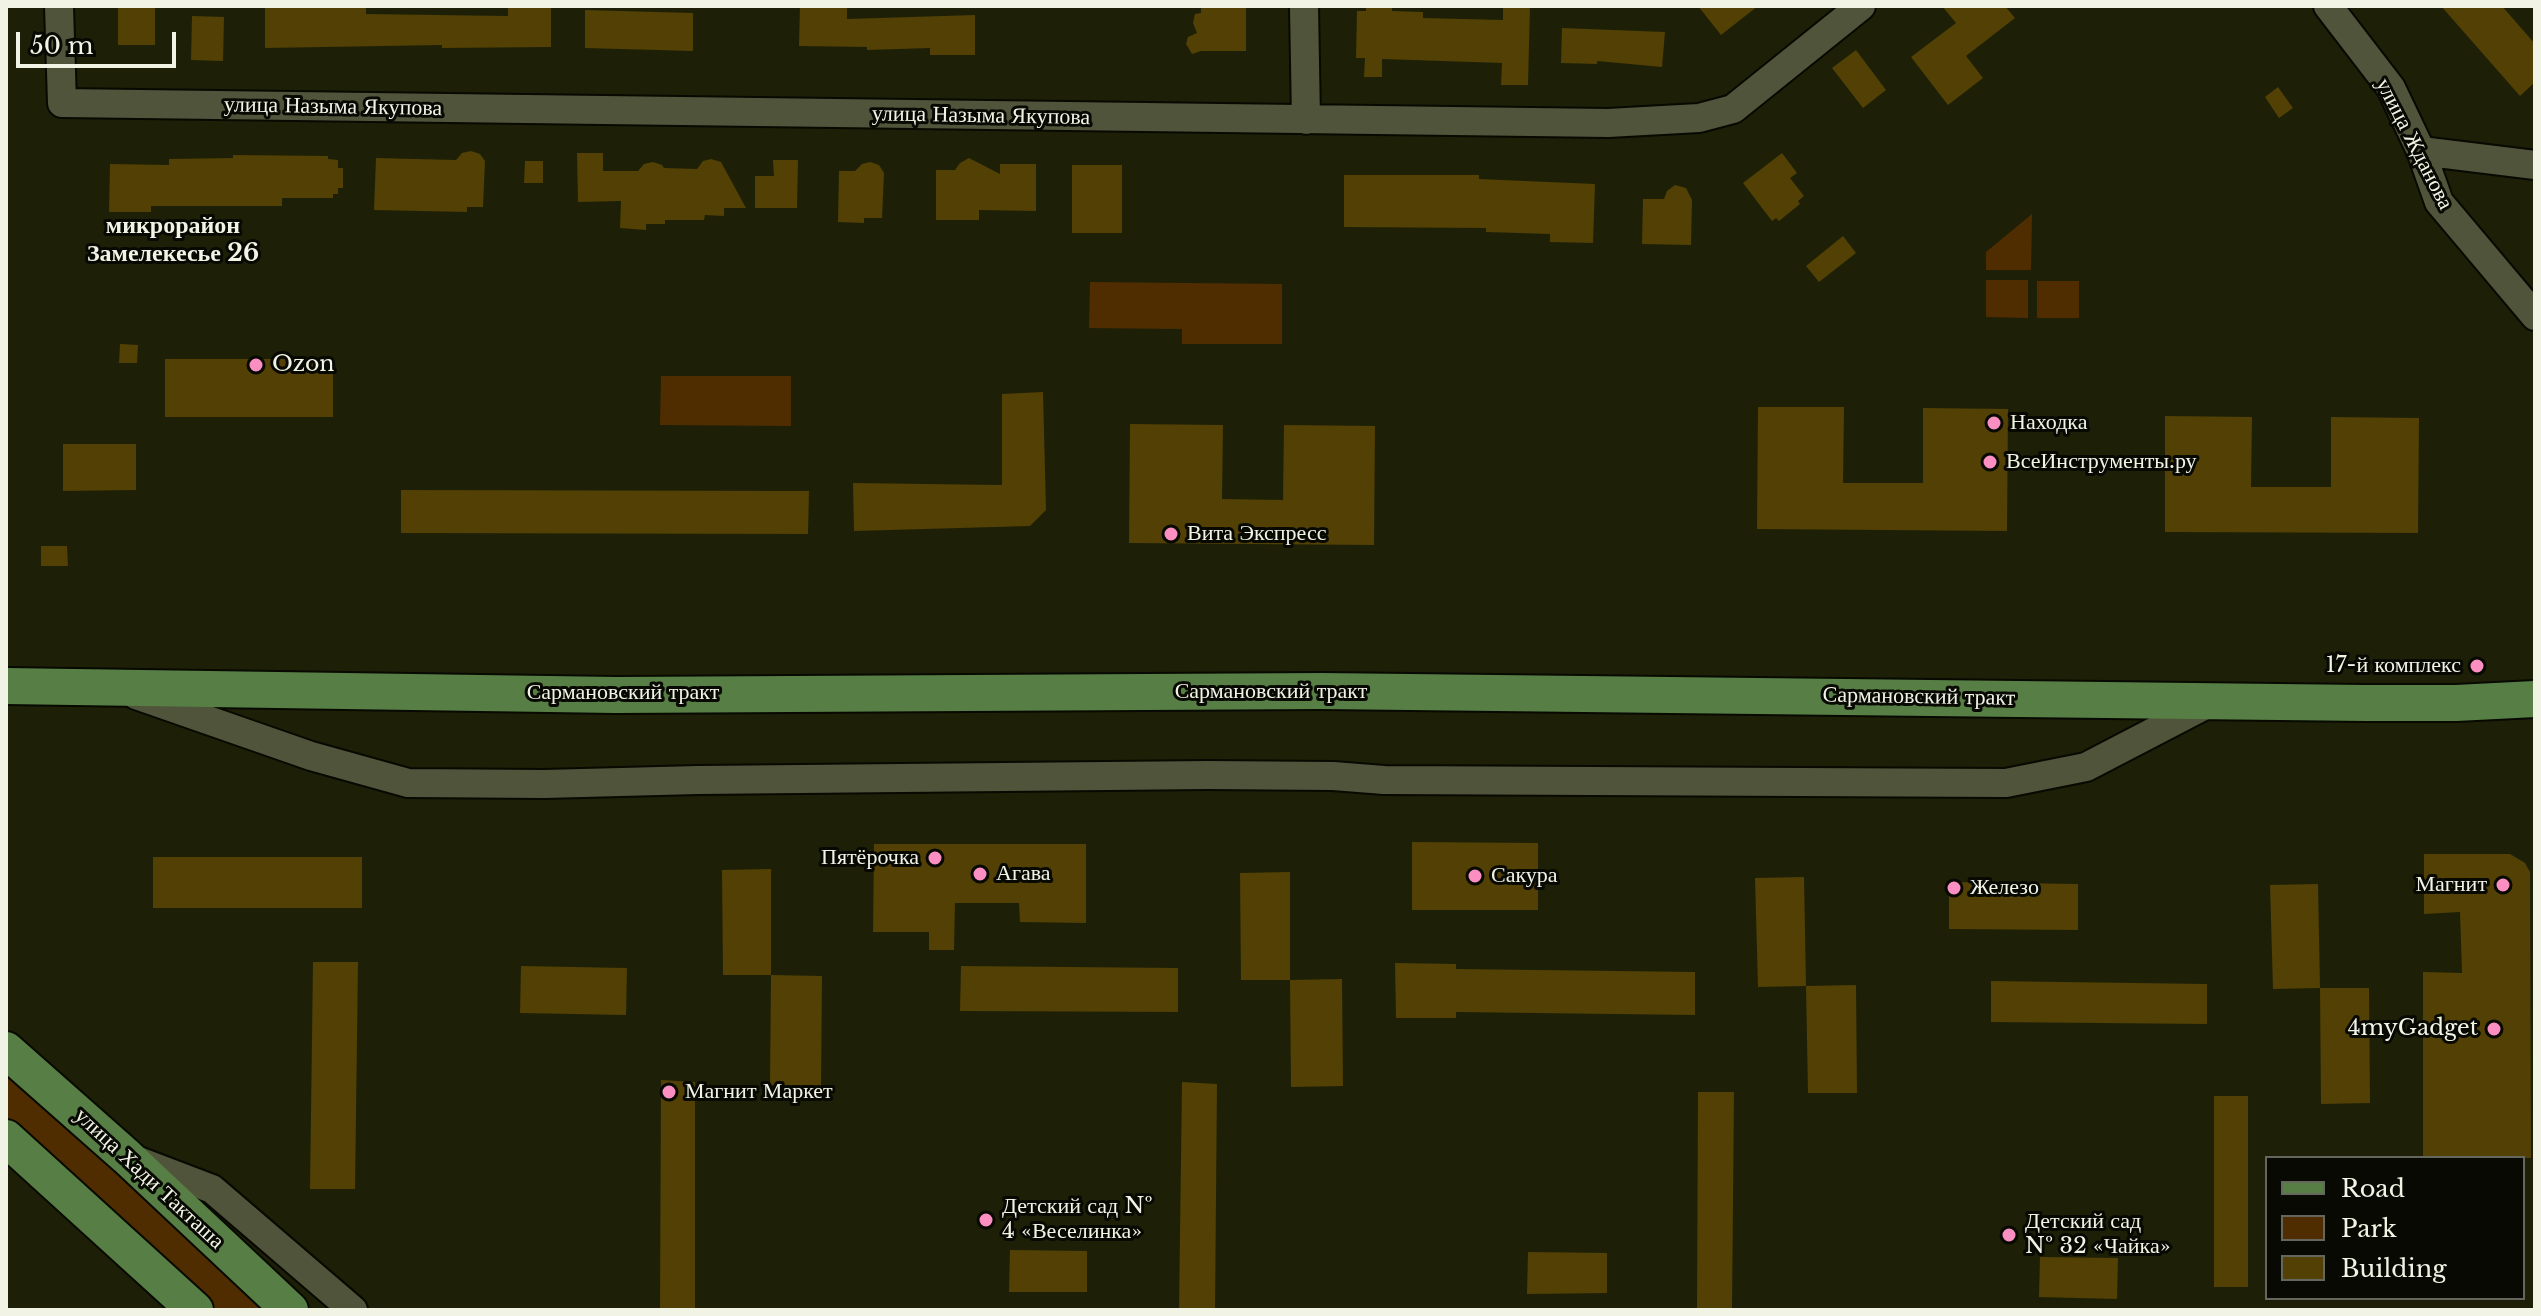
<!DOCTYPE html>
<meta charset="utf-8">
<style>
body{margin:0}
#map{position:relative;width:2541px;height:1316px;overflow:hidden;background:#1d2007;font-family:"Libre Baskerville",serif}
canvas{display:block}
.frame{position:absolute;inset:0;border:8px solid #f1f4e5;pointer-events:none}
.legend{position:absolute;left:2265px;top:1156px;width:260px;height:144px;box-sizing:border-box;background:#070902;border:2px solid #65675d;margin:0;padding:10px 14px;list-style:none;font-size:24px;color:#f1f4e5}
.legend li{display:flex;align-items:center;gap:16px;height:40px}
.legend b{width:40px;border:2px solid #65675d}
.scale{position:absolute;left:16px;top:32px;width:160px;height:36px;box-sizing:border-box;border:4px solid #f1f4e5;border-top:0;padding-left:10px;font-size:24px;line-height:28px;white-space:nowrap;color:#f1f4e5;-webkit-text-stroke:6px #070902;paint-order:stroke}
</style>
<div id="map">
<canvas width="2541" height="1316"></canvas>
<div class="frame"></div>
<ul class="legend">
<li><b style="height:10px;background:#577e44"></b>Road</li>
<li><b style="height:22px;background:#502d00"></b>Park</li>
<li><b style="height:22px;background:#524004"></b>Building</li>
</ul>
<div class="scale">50 m</div>
</div>
<script>
const c = document.querySelector('canvas').getContext('2d');
c.lineJoin = 'round';
function paint(path, color) { c.fillStyle = color; c.fill(path, 'evenodd'); }
function trace(path, color, width, dash) { c.strokeStyle = color; c.lineWidth = width; c.lineCap = dash ? 'butt' : 'round'; c.setLineDash(dash || []); c.stroke(path); }
function label(font, color, halo, rows, align = 'center') {
  c.font = font + ' "Libre Baskerville",serif'; c.lineWidth = 6; c.setLineDash([]); c.textBaseline = 'middle'; c.strokeStyle = halo; c.fillStyle = color; for (const [text, x, y, turn = 0] of rows) {
    c.save(); c.translate(x, y); c.rotate((+turn || 0) * Math.PI / 180); c.textAlign = isNaN(turn) ? turn : align; if (halo) c.strokeText(text, 0, 0); c.fillText(text, 0, 0); c.restore();
  }
}
const green = new Path2D(`
 M 2032,214 L 2031,270 L 1986,270 L 1986,252 Z
 M 1986,280 L 2028,280 L 2028,318 L 1986,317 Z
 M 2037,281 L 2079,281 L 2079,318 L 2037,318 Z
 M 1090,282 L 1282,284 L 1282,344 L 1182,344 L 1182,329 L 1089,328 Z
 M 661,376 L 791,376 L 791,426 L 660,425 Z
 M 6,1072 L 267,1310 L 215,1310 L 6,1121 Z`);
const building = new Path2D(`
 M 118,6 L 155,6 L 155,45 L 118,45 Z
 M 265,6 L 366,6 L 366,14 L 508,16 L 508,6 L 551,6 L 551,47 L 442,48 L 442,45 L 265,48 Z
 M 800,6 L 847,6 L 847,19 L 975,15 L 975,55 L 930,55 L 930,48 L 867,50 L 867,47 L 799,46 Z
 M 1201,6 L 1246,6 L 1246,51 L 1201,51 L 1192,54 L 1186,44 L 1188,37 L 1197,33 L 1193,23 L 1195,14 L 1201,13 Z
 M 1366,6 L 1392,6 L 1392,11 L 1423,12 L 1423,18 L 1503,20 L 1503,6 L 1530,6 L 1528,85 L 1501,85 L 1502,63 L 1382,59 L 1382,77 L 1364,77 L 1365,58 L 1356,58 L 1357,11 L 1366,11 Z
 M 1698,6 L 1758,6 L 1721,35 Z
 M 1942,6 L 2005,6 L 2015,18 L 1966,56 L 1983,78 L 1948,105 L 1911,57 L 1956,23 Z
 M 2441,6 L 2502,6 L 2535,44 L 2535,82 L 2520,96 Z
 M 585,10 L 693,13 L 693,51 L 585,48 Z
 M 192,16 L 224,17 L 223,61 L 191,60 Z
 M 1562,28 L 1665,32 L 1662,67 L 1597,61 L 1597,64 L 1561,63 Z
 M 1856,50 L 1886,90 L 1863,108 L 1832,68 Z
 M 2278,87 L 2293,108 L 2279,118 L 2265,97 Z
 M 471,151 L 480,154 L 485,161 L 483,207 L 467,207 L 467,212 L 374,210 L 376,158 L 456,160 L 462,153 Z
 M 577,153 L 603,153 L 603,171 L 638,171 L 644,164 L 653,162 L 662,165 L 664,168 L 697,169 L 703,161 L 711,159 L 721,162 L 746,208 L 724,208 L 724,216 L 705,215 L 704,220 L 665,220 L 665,224 L 646,224 L 646,230 L 620,228 L 621,201 L 578,202 Z
 M 1782,153 L 1797,173 L 1790,178 L 1804,196 L 1798,201 L 1800,204 L 1779,221 L 1776,218 L 1772,221 L 1743,183 Z
 M 233,155 L 328,156 L 328,159 L 338,160 L 338,168 L 343,168 L 343,188 L 338,188 L 338,194 L 333,194 L 333,198 L 282,198 L 282,206 L 151,206 L 151,212 L 109,212 L 110,164 L 169,165 L 169,159 L 233,158 Z
 M 969,158 L 1000,174 L 1000,164 L 1036,164 L 1036,211 L 979,210 L 979,220 L 936,220 L 936,170 L 955,170 L 960,163 Z
 M 773,160 L 798,160 L 797,208 L 755,208 L 755,176 L 774,176 Z
 M 525,161 L 543,161 L 543,183 L 524,183 Z
 M 870,162 L 879,165 L 884,173 L 882,218 L 864,218 L 864,223 L 838,222 L 839,171 L 855,171 L 862,164 Z
 M 1072,165 L 1122,165 L 1122,233 L 1072,233 Z
 M 1344,175 L 1479,175 L 1479,179 L 1595,184 L 1593,243 L 1550,242 L 1550,234 L 1486,232 L 1486,228 L 1344,227 Z
 M 1675,185 L 1686,188 L 1692,200 L 1691,245 L 1642,244 L 1643,199 L 1664,199 L 1667,191 Z
 M 1843,236 L 1856,253 L 1819,282 L 1806,266 Z
 M 120,344 L 138,345 L 137,363 L 119,363 Z
 M 165,359 L 333,359 L 333,417 L 165,417 Z
 M 1043,392 L 1046,510 L 1030,526 L 854,531 L 853,483 L 1002,485 L 1002,394 Z
 M 1758,407 L 1844,407 L 1843,483 L 1923,483 L 1923,408 L 2008,409 L 2007,531 L 1757,529 Z
 M 2165,416 L 2252,417 L 2251,487 L 2331,487 L 2331,417 L 2419,418 L 2418,533 L 2165,532 Z
 M 1130,424 L 1223,425 L 1222,499 L 1283,500 L 1284,425 L 1375,426 L 1374,545 L 1129,543 Z
 M 63,444 L 136,444 L 136,490 L 63,491 Z
 M 401,490 L 809,491 L 808,534 L 401,533 Z
 M 41,546 L 67,546 L 68,566 L 41,566 Z
 M 1412,842 L 1538,843 L 1538,910 L 1412,910 Z
 M 874,844 L 1086,844 L 1086,923 L 1020,922 L 1019,903 L 955,903 L 954,950 L 929,950 L 929,932 L 873,932 Z
 M 2424,854 L 2510,854 L 2525,863 L 2530,872 L 2531,1158 L 2423,1158 L 2423,972 L 2462,973 L 2460,912 L 2424,914 Z
 M 153,857 L 362,857 L 362,908 L 153,908 Z
 M 771,869 L 771,975 L 723,975 L 722,870 Z
 M 1290,872 L 1290,980 L 1241,980 L 1240,873 Z
 M 1804,877 L 1806,986 L 1758,987 L 1755,878 Z
 M 1949,882 L 2078,884 L 2078,930 L 1949,929 Z
 M 2318,884 L 2320,988 L 2273,989 L 2270,885 Z
 M 313,962 L 358,962 L 355,1189 L 310,1189 Z
 M 1395,963 L 1456,964 L 1456,969 L 1695,972 L 1695,1015 L 1456,1012 L 1456,1018 L 1396,1018 Z
 M 521,966 L 627,968 L 626,1015 L 520,1013 Z
 M 961,966 L 1178,968 L 1178,1012 L 960,1011 Z
 M 771,975 L 822,976 L 821,1086 L 770,1085 Z
 M 1342,979 L 1343,1086 L 1291,1087 L 1290,980 Z
 M 1991,981 L 2207,984 L 2207,1024 L 1991,1022 Z
 M 1856,985 L 1857,1093 L 1808,1093 L 1806,986 Z
 M 2320,988 L 2369,988 L 2370,1103 L 2321,1104 Z
 M 661,1080 L 695,1082 L 695,1310 L 660,1310 Z
 M 1182,1082 L 1217,1084 L 1215,1310 L 1179,1310 Z
 M 1698,1092 L 1734,1092 L 1732,1310 L 1697,1310 Z
 M 2214,1096 L 2248,1096 L 2248,1287 L 2214,1287 Z
 M 1010,1250 L 1087,1251 L 1087,1292 L 1009,1292 Z
 M 1528,1252 L 1607,1253 L 1607,1293 L 1527,1294 Z
 M 2040,1257 L 2118,1258 L 2117,1299 L 2039,1297 Z`);
const minor = new Path2D(`
 M 59,6 L 62,103 L 1608,123 L 1699,118 L 1733,109 L 1861,6
 M 1304,6 L 1306,120
 M 2328,6 L 2391,88 L 2421,151 L 2439,202 L 2535,316
 M 2421,151 L 2535,165
 M 136,695 L 311,756 L 408,783 L 544,784 L 698,780 L 1208,775 L 1333,776 L 1384,780 L 2006,783 L 2086,767 L 2211,702
 M 136,1160 L 212,1189 L 353,1310`);
const major = new Path2D(`
 M 6,686 L 616,695 L 1322,691 L 2366,703 L 2456,703 L 2535,699
 M 6,1050 L 127,1157 L 290,1310
 M 6,1138 L 195,1310`);
const markers = [
 [256,365,8,"#fc8fc2"],
 [1994,423,8,"#fc8fc2"],
 [1990,462,8,"#fc8fc2"],
 [1171,534,8,"#fc8fc2"],
 [2477,666,8,"#fc8fc2"],
 [935,858,8,"#fc8fc2"],
 [980,874,8,"#fc8fc2"],
 [1475,876,8,"#fc8fc2"],
 [2503,885,8,"#fc8fc2"],
 [1954,888,8,"#fc8fc2"],
 [2494,1029,8,"#fc8fc2"],
 [669,1092,8,"#fc8fc2"],
 [986,1220,8,"#fc8fc2"],
 [2009,1235,8,"#fc8fc2"]
];
const streetNames = [
 ["улица Назыма Якупова",333,107,1],
 ["улица Назыма Якупова",981,116,1],
 ["улица Жданова",2414,144,63],
 ["Сармановский тракт",1271,692],
 ["Сармановский тракт",623,693],
 ["Сармановский тракт",1919,697,1],
 ["улица Хади Такташа",149,1179,43]
];
const poiNames = [
 ["Ozon",272,365],
 ["Находка",2010,423],
 ["ВсеИнструменты.ру",2006,462],
 ["Вита Экспресс",1187,534],
 ["17-й комплекс",2461,666,"right"],
 ["Пятёрочка",919,858,"right"],
 ["Агава",996,874],
 ["Сакура",1491,876],
 ["Магнит",2487,885,"right"],
 ["Железо",1970,888],
 ["4myGadget",2478,1029,"right"],
 ["Магнит Маркет",685,1092],
 ["Детский сад №",1002,1207],
 ["4 «Веселинка»",1002,1232],
 ["Детский сад",2025,1222],
 ["№ 32 «Чайка»",2025,1247]
];
const neighbourhoodNames = [
 ["микрорайон",173,226],
 ["Замелекесье 26",173,254]
];
paint(green, '#502d00');
paint(building, '#524004');
trace(minor, '#080900', 32);
trace(major, '#080900', 40);
trace(minor, '#50543a', 28);
trace(major, '#577e44', 36);
for (const [x, y, r, color] of markers) { const dot = new Path2D(); dot.arc(x, y, r, 0, 2 * Math.PI); c.fillStyle = color; c.fill(dot); trace(dot, '#070902', 3); }
label('22px', '#f1f4e5', '#070902', streetNames);
label('22px', '#f1f4e5', '#070902', poiNames, 'left');
label('bold 24px', '#f1f4e5', '#070902', neighbourhoodNames);
</script>
